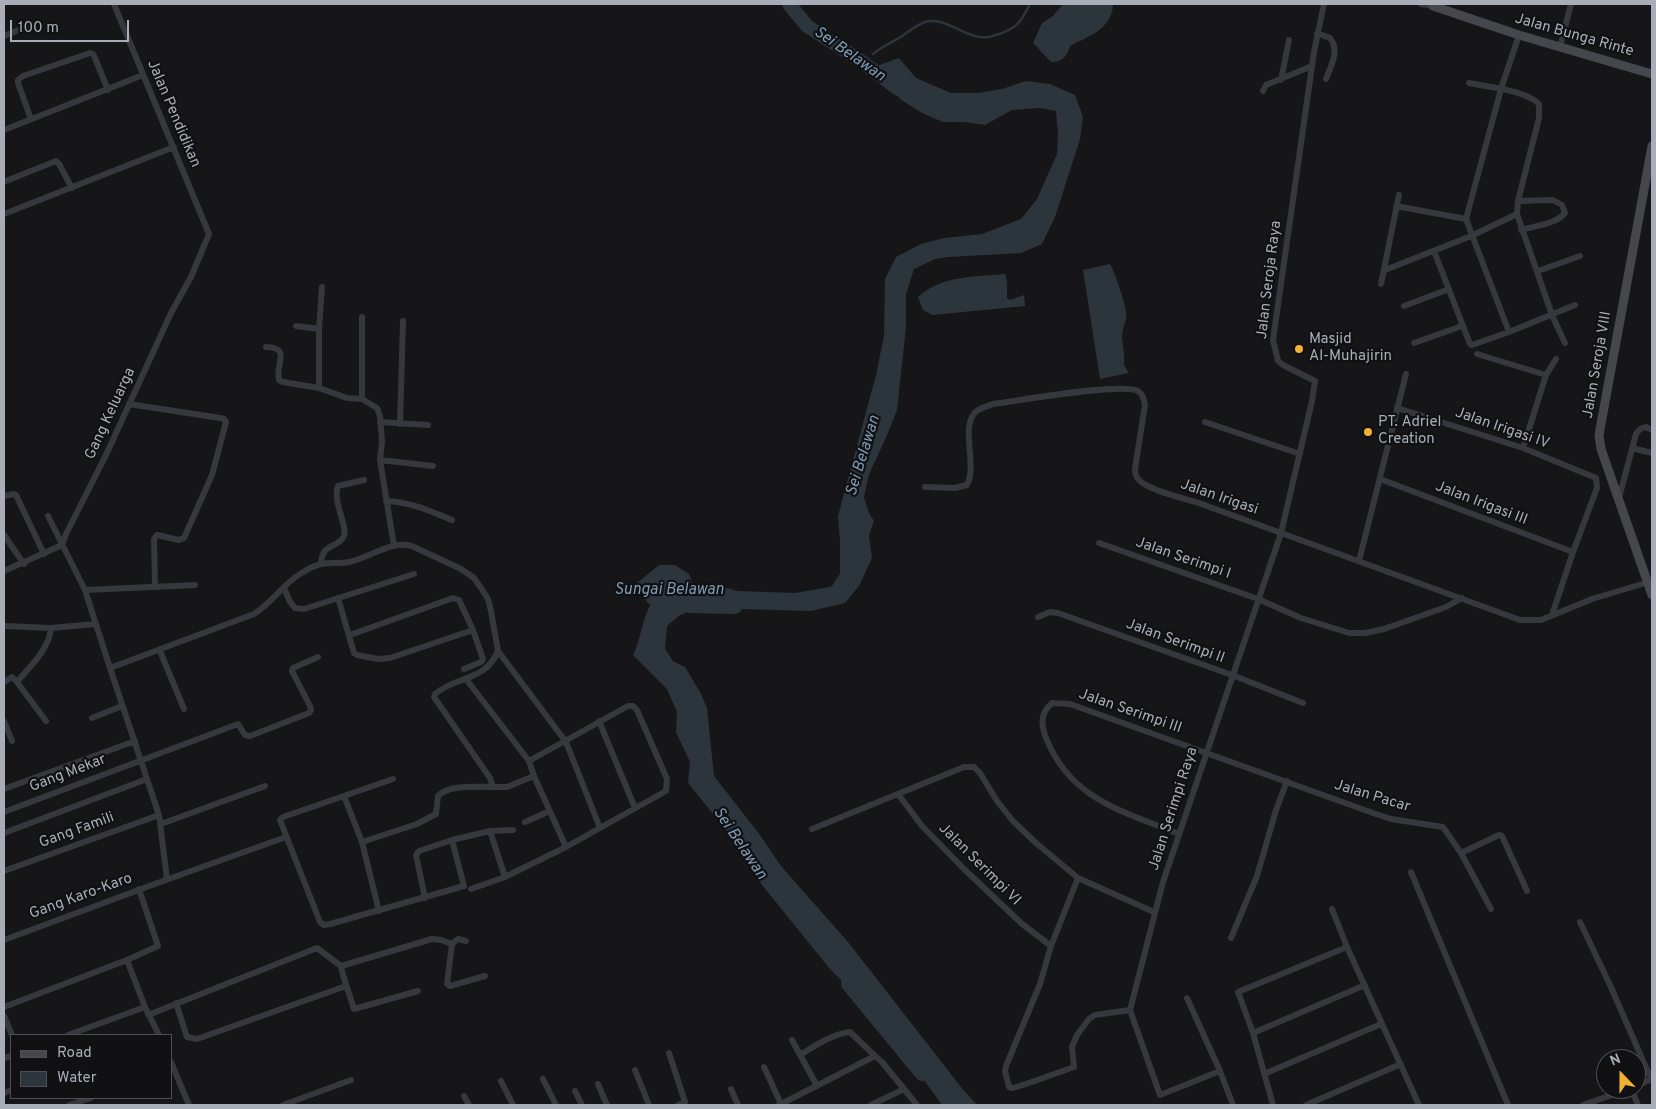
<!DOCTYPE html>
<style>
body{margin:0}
#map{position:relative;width:1656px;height:1109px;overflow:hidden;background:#161618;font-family:Overpass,sans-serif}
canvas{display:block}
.frame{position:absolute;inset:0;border:5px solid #a8adb8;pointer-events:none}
.legend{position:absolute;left:10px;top:1034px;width:162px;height:65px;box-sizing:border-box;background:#111113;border:1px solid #4d4f55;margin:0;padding:6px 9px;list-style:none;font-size:15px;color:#a8adb8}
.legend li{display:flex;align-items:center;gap:10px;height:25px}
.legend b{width:25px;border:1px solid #4d4f55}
.north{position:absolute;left:1596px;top:1049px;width:50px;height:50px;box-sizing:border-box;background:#111113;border:1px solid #4d4f55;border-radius:50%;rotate:338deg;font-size:14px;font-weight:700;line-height:20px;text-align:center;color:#a8adb8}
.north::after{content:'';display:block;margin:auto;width:18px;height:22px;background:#f2b134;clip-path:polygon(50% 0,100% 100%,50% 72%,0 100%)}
.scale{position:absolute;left:10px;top:20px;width:119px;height:22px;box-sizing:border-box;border:2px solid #a8adb8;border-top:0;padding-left:6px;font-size:15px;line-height:18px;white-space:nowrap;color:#a8adb8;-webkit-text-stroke:4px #111113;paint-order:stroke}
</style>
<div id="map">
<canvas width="1656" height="1109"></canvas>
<div class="frame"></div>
<ul class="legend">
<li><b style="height:6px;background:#45474d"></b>Road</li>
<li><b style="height:14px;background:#2c353c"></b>Water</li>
</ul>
<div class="north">N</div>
<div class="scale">100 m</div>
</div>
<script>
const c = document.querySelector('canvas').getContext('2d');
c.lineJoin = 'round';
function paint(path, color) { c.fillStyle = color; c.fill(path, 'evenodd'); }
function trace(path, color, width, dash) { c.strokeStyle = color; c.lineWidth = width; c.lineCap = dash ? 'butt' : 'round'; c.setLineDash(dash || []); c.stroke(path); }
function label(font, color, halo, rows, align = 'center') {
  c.font = font + ' Overpass,sans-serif'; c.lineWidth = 4.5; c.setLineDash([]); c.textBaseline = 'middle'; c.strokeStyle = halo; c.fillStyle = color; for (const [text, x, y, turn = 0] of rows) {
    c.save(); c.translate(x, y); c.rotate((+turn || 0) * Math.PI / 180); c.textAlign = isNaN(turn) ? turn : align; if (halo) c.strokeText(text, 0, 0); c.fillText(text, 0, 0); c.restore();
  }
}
const water = new Path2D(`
 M 1063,4 L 1113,4 C 1113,28 1088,37 1070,46 C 1067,56 1063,62 1051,62 L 1033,43 L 1042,23 L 1053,16 Z
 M 899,58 L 916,78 L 951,93 L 978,93 L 1002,89 L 1026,81 L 1050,84 L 1075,95 L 1083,117 L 1080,139 L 1055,217 L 1042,244 L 1021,253 L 948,257 L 935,259 L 914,269 L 906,294 L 906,327 L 897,410 L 885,440 L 869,474 L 864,497 L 869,513 L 874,521 L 869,536 L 872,558 L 859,586 L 845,603 L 811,611 L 741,609 L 712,606 L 698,608 L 680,615 L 667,626 L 665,649 L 673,661 L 685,667 L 700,692 L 707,708 L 714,776 L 760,835 L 781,866 L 848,942 L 961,1087 L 977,1105 L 942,1105 L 887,1029 L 863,1002 L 830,969 L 762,885 L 735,841 L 688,783 L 690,762 L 676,732 L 677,712 L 667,689 L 633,655 C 641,639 642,621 650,605 L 642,596 L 637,583 L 659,565 L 675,565 L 689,574 L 693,586 L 720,586 L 737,591 L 795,593 L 830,587 L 846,575 L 849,553 L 840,541 L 838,516 L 876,375 L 884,336 L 885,279 L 896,257 L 921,244 L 944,238 L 982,234 L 1021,219 L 1037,199 L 1057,154 L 1058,133 L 1056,111 L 1040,108 L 1012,110 L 985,125 L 964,122 L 943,122 L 922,113 L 900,99 L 874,67 Z
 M 1110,264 C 1115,273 1128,308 1126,318 C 1125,324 1122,330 1122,337 C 1123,347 1125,355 1124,365 L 1129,373 L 1100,379 L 1083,270 Z
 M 1005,274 L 1007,282 L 1007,298 L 1010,300 L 1024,295 L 1025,306 L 932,315 L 923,310 L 918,297 C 942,275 975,277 1005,274 Z`);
const stream = new Path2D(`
 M 873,54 C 883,46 889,44 899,38 C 907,33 916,25 925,22 C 947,16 966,40 988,37 C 991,37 995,35 999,34 C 1018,28 1021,21 1030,4`);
const river = new Path2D(`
 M 789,4 L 807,26 L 861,61 L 898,89
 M 840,586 L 847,576 L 847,532
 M 689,606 L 735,607
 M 848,984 L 922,1074`);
const street = new Path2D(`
 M 1421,4 L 1433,6
 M 1317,33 L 1330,38 C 1340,50 1331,66 1326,79
 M 4,36 L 26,27
 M 1560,47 L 1571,4
 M 1281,80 L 1289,40
 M 1469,83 C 1488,87 1525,90 1539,104 L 1539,118 L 1518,201 L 1517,214 L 1552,315 L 1565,343
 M 1263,91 L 1266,85 L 1312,66
 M 31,119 L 18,83 L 18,80 L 23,76 L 90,53 L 93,54 L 95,58 L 108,90
 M 4,130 L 143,75
 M 6,181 L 56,161 L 59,164 L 72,188
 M 1518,201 L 1553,200 L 1562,205 L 1565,213 C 1556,224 1535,226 1521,230
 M 1396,206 L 1466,219
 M 4,214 L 174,147
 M 1434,251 L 1470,344 L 1472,345 L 1509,332 L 1575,305
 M 1385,270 L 1471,236 L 1517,214
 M 1538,271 L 1580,256
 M 1381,284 L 1399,195
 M 1404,306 L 1449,289
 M 296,326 L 319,329
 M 1509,332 L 1466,219 L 1501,89 L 1519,35
 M 1414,343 L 1462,326
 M 266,347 C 292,348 275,363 279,380 L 283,382 L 319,388 L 347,398 L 362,399 L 377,408 L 380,416 L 382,442 L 380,460 L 394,546
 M 1477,354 L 1546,375 L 1523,448
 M 1546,375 L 1556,359
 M 319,388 L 319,329 L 322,287
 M 362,399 L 362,317
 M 129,404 L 220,418 L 224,419 L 226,422 L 212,475 L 184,538 L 179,540 L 157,535 L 154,539 L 155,586
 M 1397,408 L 1523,448 L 1596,478
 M 380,422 L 428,425
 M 1205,422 L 1300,454
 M 400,424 L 403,321
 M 1632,448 L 1652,453
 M 380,460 L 433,466
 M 1380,479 L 1573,552
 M 925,487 L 955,488 L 967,485 C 977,465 962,433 973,415 C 977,408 986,407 993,404 C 1017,401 1123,382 1138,391 C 1143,394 1144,400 1145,405 L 1135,469 C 1135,474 1136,477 1139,480 C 1148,490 1182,498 1196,502 L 1520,620 L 1541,620 L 1592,599 L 1652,581
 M 4,496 L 14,494 L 16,495 L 44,554
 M 1619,498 L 1636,434 L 1640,429 L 1646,427 L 1652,430
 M 386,501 C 410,502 430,511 452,520
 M 48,516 L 85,590 L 110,668 L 159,815 L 167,879
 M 4,535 L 24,564
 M 1099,543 L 1258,599 L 1301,618 L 1349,633 L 1365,633 L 1384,629 L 1446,607 L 1462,598
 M 1359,561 L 1406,374
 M 321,564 C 321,543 339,548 344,536 C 348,527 332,500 338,486 L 364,480
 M 4,571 L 62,545 L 66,534 L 106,455 L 171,313 L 191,277 L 209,234 L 114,4
 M 284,588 L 290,602 L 295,608 L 304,609 L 414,574
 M 85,590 L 195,585
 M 338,598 L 354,653 L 357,655 L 378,659 L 390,658 L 473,630 L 483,659 L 481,662 L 464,669
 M 1552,615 L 1573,552 L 1597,488 L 1596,478
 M 1038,617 L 1050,612 L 1058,613 L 1232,675 L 1303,703
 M 4,626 L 51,628 L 95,624
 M 350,635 L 453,598 L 459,600 L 473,630
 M 160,651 L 184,709
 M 498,651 C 485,682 457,675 435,694 L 434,697 L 490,778 L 493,787 L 507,787 L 534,776
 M 110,668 L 254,614 C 272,603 283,584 300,574 C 306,570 315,565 322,564 C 330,562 340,564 349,562 C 370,558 390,540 412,546 L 461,569 L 474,578 L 481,588 L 488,599 L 491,611 L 498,651 L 566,742 L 600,828
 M 466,679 L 529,761
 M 4,682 L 12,677 L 17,682 C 30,666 49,650 51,628
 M 17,682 L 46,721
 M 92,718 L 122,706
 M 4,721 L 12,741
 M 599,721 L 635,808
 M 393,779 L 283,817 L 280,820 L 320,922 L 324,925 L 330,924 L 464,886 L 452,840
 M 4,789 L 135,741
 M 898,794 L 922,826 L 963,868 L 1021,923 L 1051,946
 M 344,796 L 362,842 L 379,911
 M 4,812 L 238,724 L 245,735 L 250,736 L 309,713 L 311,710 L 310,706 L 292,671 L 293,668 L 318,657
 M 525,822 L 550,811
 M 161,824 L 265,786
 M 812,829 L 964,767 L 974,767 L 980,773 L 997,801 L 1013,821 L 1036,843 L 1078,878 L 1154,912
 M 490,831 L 513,830
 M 4,833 L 147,779
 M 1179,834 C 1123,811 1071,800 1046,738 C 1041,725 1040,713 1052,703 L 1070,704 L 1373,813 L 1391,819 L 1443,827 L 1461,853 L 1491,909
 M 362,842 L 417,824 L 436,814 L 438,796 C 449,784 478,787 493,787
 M 1461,853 L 1499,835 L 1502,836 L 1527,891
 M 4,871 L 159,815
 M 1411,872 L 1508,1105
 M 505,877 L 566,847 L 666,791 L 667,779 L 637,710 L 633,706 L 628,706 L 529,761 L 534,776 L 566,847
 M 1078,878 L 1051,946 L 1040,984 L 1006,1066 L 1005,1071 L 1009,1087 L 1013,1088 L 1026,1084 L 1074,1067 L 1072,1047 L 1077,1035 L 1089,1019 L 1095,1015 L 1130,1010
 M 425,898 L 416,855 L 419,851 L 452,840 L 490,831 L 505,877 L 471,889
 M 1332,909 L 1347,947 L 1419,1105
 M 1580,922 L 1610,985 L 1651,1079
 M 1231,938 L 1257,876 L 1276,810 L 1287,781
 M 4,940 L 152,885 L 286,837
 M 466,941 L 458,939 L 452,944 L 447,984 L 450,986 L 485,976
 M 127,960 L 145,1007 L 159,1035
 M 341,966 L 432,939 L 441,940 L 452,944
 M 1187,998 L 1220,1071
 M 176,1003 L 187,1037 L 197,1039 L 346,986
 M 4,1007 L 127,960 L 158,946 L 139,889
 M 148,1015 L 317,948 L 341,966 L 343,975 L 354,1009 L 418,991
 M 4,1016 L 12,1035
 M 1253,1033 L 1365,985
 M 68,1035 L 145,1007
 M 792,1040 L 817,1086
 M 669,1053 L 685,1102 L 678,1105
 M 800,1055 C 815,1046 832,1034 850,1032 L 875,1056
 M 4,1058 L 11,1056
 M 171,1062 L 189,1105
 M 764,1067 L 781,1104
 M 635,1070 L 649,1105
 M 1264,1074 L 1381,1024
 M 543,1079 L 556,1105
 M 501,1081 L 513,1105
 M 598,1084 L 607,1105
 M 1636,1086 L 1652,1079
 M 731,1089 L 738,1105
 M 1631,1089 L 1638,1105
 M 575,1091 L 582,1105
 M 4,1093 L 11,1090
 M 464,1096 L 469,1105
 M 69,1105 L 91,1098
 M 283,1105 L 351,1080
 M 779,1105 L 875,1056 L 882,1062 L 917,1105
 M 871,1105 L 904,1089
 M 1233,1105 L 1220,1071 L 1160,1095 L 1130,1010 L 1163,882 L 1281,533 L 1312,401 L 1315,381 L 1283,365 L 1278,361 L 1273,340 L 1314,52 L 1324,4
 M 1273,1105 L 1253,1033 L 1238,992 L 1347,947
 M 1306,1105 L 1401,1064
 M 1583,1105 L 1629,1089`);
const secondary = new Path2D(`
 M 1433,4 L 1433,6 L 1519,35 L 1652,74
 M 1652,146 L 1599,435 L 1601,449 L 1652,595`);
const markers = [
 [1299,349,5,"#f2b134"],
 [1368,432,5,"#f2b134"]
];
const streetNames = [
 ["Jalan Bunga Rinte",1574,36,16],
 ["Jalan Pendidikan",173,114,67],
 ["Jalan Seroja Raya",1270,280,-83],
 ["Jalan Seroja VIII",1598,365,-80],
 ["Gang Keluarga",111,414,-65],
 ["Jalan Irigasi IV",1502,429,19],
 ["Jalan Irigasi",1219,498,19],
 ["Jalan Irigasi III",1481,504,21],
 ["Jalan Serimpi I",1183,559,19],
 ["Jalan Serimpi II",1175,642,20],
 ["Jalan Serimpi III",1130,712,19],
 ["Gang Mekar",68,774,-21],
 ["Jalan Pacar",1372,797,17],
 ["Jalan Serimpi Raya",1174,809,-72],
 ["Gang Famili",77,831,-20],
 ["Jalan Serimpi VI",979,865,45],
 ["Gang Karo-Karo",81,897,-20]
];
const poiNames = [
 ["Masjid",1309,340],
 ["Al-Muhajirin",1309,357],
 ["PT. Adriel",1378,423],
 ["Creation",1378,440]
];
const waterNames = [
 ["Sei Belawan",849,55,35],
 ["Sei Belawan",864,456,-73],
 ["Sungai Belawan",669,591],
 ["Sei Belawan",739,844,56]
];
paint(water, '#2c353c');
trace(stream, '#2c353c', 2.5);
trace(river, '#2c353c', 14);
trace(street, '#37383d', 6);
trace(secondary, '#45474d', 9);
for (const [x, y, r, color] of markers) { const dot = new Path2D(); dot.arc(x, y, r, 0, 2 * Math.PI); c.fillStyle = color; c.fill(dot); trace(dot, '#111113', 2); }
label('15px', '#a8adb8', '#111113', streetNames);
label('15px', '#a8adb8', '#111113', poiNames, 'left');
label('italic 16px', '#7f9bb3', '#111113', waterNames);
</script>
